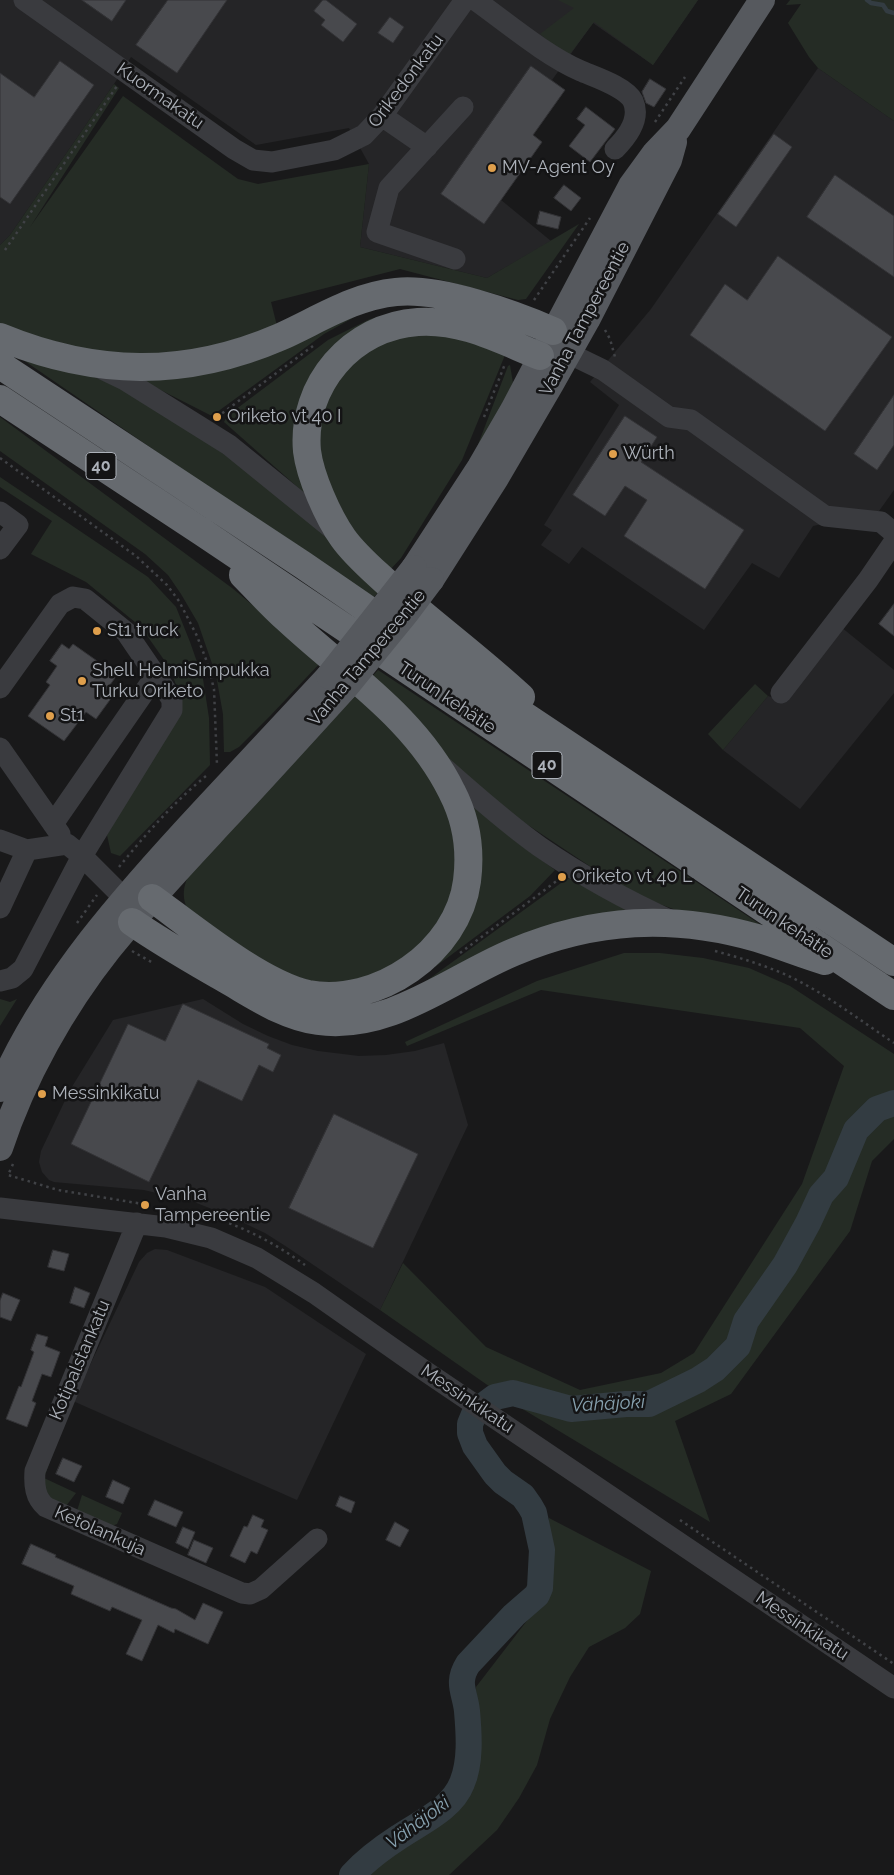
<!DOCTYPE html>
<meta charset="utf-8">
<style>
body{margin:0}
canvas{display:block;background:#19191a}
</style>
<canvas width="894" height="1875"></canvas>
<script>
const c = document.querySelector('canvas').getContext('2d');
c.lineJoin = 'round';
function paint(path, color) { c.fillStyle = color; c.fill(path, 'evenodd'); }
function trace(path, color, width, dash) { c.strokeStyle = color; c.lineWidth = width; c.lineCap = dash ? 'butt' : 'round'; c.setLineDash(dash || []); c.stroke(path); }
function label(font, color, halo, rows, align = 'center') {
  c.font = font + ' Raleway,sans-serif'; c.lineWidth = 5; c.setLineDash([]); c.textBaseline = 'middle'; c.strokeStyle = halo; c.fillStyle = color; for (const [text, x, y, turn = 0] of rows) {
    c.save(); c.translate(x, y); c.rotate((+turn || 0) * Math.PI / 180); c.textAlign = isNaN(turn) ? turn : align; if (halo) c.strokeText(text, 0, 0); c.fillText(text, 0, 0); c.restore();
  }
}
const built = new Path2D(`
 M 0,0 L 698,0 L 653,65 L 593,23 L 552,80 L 565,90 L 533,135 L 542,142 L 501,200 L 551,241 L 487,278 L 360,247 L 369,164 L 349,128 L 256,145 L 131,57 L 114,84 L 10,235 L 0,245 Z
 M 818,68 L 894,121 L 894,490 L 879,511 L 813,526 L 779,578 L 752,563 L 704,630 L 582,547 L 569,564 L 541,545 L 552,530 L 544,525 L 619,405 L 590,382 L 651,309 Z
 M 841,627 L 894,670 L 894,693 L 800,809 L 723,750 L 768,696 L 784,702 Z
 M 203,999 L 243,1024 L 268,1036 L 292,1045 L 318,1051 L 359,1056 L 386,1055 L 415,1051 L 444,1043 L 468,1125 L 380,1310 L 287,1247 L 265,1233 L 225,1214 L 194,1202 L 144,1190 L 54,1182 L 49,1180 L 42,1172 L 39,1162 L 41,1151 L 70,1090 L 113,1020 Z
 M 155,1249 L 167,1250 L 265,1287 L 366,1354 L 297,1500 L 73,1401 L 139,1262 L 147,1253 Z`);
const green = new Path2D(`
 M 558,0 L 698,0 L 653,65 L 594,22 L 567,58 L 540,34 L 574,8 Z
 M 790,0 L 894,0 L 894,121 L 818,68 L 809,57 L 788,23 L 801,4 L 786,5 Z
 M 114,84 L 119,88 L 30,227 L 123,96 L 238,179 L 258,184 L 369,164 L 360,247 L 487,278 L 579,224 L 526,299 L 518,300 L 400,269 L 271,302 L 277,326 L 202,350 L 115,358 L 0,326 L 0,245 L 10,235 Z
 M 378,308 L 360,314 L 324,334 L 213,415 L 210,415 L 135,377 Z
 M 407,310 L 407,315 L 319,366 L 311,499 L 224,422 L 227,416 L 328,340 L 370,319 Z
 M 409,333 L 462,337 L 505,355 L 462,460 L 401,558 L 389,571 L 347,528 L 315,451 L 328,385 L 373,344 Z
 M 16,355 L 92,376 L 125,390 L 193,431 L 297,509 L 382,588 L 374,597 L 298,549 Z
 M 510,365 L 513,383 L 466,476 L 508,366 Z
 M 0,417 L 232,588 L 321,662 L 270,716 L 239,747 L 230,752 L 224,752 L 223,714 L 216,675 L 198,623 L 181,594 L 168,575 L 145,554 L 0,451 Z
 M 0,477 L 148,577 L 176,607 L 190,642 L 203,679 L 209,718 L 210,765 L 120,856 L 111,853 L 107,835 L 182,704 L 177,687 L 169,667 L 141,627 L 86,582 L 31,554 L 52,521 L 0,487 Z
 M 378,670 L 779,937 L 690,915 L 654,902 L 612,881 L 492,801 L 451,765 L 370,679 Z
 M 755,684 L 768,696 L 723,750 L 708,734 Z
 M 359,692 L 449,796 L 459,892 L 407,965 L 332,987 L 268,968 L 187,908 C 179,890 188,875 197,860 Z
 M 472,804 L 518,843 L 555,870 L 530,896 L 435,967 L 434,963 Z
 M 568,878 L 638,915 L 418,987 Z
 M 624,953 L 660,953 L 703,958 L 749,968 L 790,986 L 894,1054 L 894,1139 L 872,1161 L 850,1231 L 731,1394 L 675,1421 L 710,1522 L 516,1405 L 380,1310 L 403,1263 L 486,1347 L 580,1390 L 661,1373 L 694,1353 L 802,1184 L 844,1066 L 800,1028 L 541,990 L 407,1046 L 405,1042 L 537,981 Z
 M 0,999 L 10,1002 L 17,999 L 0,1026 Z
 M 72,1401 L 44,1478 L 76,1493 L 66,1506 L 51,1502 L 41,1478 Z
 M 82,1495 L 122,1513 L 117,1524 L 112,1526 L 77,1511 Z
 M 549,1518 L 651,1571 L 640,1614 L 625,1628 L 589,1647 L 570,1677 L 550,1719 L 537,1765 L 519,1798 L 497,1830 L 449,1875 L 362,1875 L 364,1871 L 442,1814 L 466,1790 L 478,1764 L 476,1687 L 546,1596 L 550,1586 Z`);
const stream = new Path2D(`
 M 867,0 L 871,3 L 883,5 L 887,11 L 894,13`);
const river = new Path2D(`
 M 352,1875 C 366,1860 382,1848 399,1837 C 421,1822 452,1809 462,1783 C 471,1762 469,1734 467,1711 C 465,1692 456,1683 468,1664 L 514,1615 L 537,1595 L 540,1588 L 542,1550 L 534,1513 L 530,1506 L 523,1496 L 503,1482 L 495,1474 L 475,1446 L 470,1433 L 470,1424 L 475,1412 L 495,1397 L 513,1393 L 571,1409 L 626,1404 L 649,1404 L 698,1380 L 715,1369 L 738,1346 L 746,1321 L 785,1265 L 808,1223 L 821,1195 L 836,1178 L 856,1130 L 877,1109 L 894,1103`);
const building = new Path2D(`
 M 82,0 L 126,0 L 112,21 Z
 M 168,0 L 227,0 L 177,73 L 136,45 Z
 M 323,0 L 326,0 L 357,24 L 343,42 L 321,25 L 325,20 L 314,11 Z
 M 390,17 L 404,27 L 393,43 L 378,33 Z
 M 60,61 L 94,85 L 10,204 L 0,197 L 0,73 L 34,97 Z
 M 531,66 L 565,90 L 533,135 L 542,142 L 484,224 L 441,194 Z
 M 650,79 L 666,89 L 654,107 L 646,103 L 642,92 Z
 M 586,107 L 615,129 L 590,162 L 569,146 L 585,125 L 577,119 Z
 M 774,134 L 792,147 L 736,227 L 718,214 Z
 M 835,175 L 894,216 L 894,277 L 807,217 Z
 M 564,185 L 581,198 L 571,211 L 554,198 Z
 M 540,211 L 561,217 L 558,229 L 537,224 Z
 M 778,256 L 892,337 L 825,431 L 690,335 L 725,284 L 747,300 Z
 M 894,395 L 894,445 L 877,470 L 854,454 Z
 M 625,416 L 657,437 L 641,462 L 744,530 L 705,589 L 624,536 L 647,500 L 625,486 L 605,516 L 573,495 Z
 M 894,604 L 894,636 L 879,624 Z
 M 62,644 L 69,649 L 73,644 L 117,675 L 105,692 L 112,697 L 96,719 L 86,712 L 64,741 L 28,716 L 50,685 L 46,682 L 57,666 L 50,661 Z
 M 183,1004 L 269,1044 L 267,1048 L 281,1055 L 273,1072 L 259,1065 L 242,1101 L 198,1080 L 149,1182 L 71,1144 L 128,1024 L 165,1041 Z
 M 334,1114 L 418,1154 L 373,1248 L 289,1208 Z
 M 53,1250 L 69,1254 L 64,1271 L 48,1267 Z
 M 75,1287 L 90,1293 L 84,1308 L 70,1303 Z
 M 3,1293 L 20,1300 L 11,1321 L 0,1317 L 0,1301 Z
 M 37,1334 L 48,1337 L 45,1346 L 60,1352 L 51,1377 L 42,1374 L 32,1401 L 36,1403 L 27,1427 L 6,1419 L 19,1386 L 21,1387 L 34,1352 L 31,1350 Z
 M 63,1458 L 82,1466 L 74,1482 L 56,1474 Z
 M 113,1480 L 130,1488 L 123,1504 L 106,1497 Z
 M 340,1496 L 355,1502 L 351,1513 L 336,1506 Z
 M 155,1500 L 183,1512 L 176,1527 L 148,1515 Z
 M 253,1515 L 264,1520 L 261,1527 L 268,1530 L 257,1554 L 251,1551 L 245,1563 L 230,1556 L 244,1526 L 247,1527 Z
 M 395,1522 L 409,1530 L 400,1547 L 386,1540 Z
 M 183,1527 L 195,1532 L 188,1549 L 176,1543 Z
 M 194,1540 L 213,1548 L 206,1563 L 188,1555 Z
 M 31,1544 L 56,1555 L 55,1557 L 171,1608 L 176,1609 L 195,1620 L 203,1603 L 223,1612 L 208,1644 L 175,1629 L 174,1633 L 158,1625 L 142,1661 L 126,1654 L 142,1620 L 112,1607 L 110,1611 L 71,1594 L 74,1586 L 22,1564 Z`);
const path = new Path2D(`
 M 655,122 L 685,77
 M 5,250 L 117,86
 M 534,300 L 590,218
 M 605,330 L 610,339 L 615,357
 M 217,417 L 313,346
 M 484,417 L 505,364
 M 0,458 L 136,556 L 167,585 L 179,601 L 197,636 L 207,662 L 214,689 L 217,765
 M 119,867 C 145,835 174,802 206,776
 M 77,923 L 97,895
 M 132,951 L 153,963
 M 715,951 C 738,957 760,964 782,973 C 821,990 858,1019 894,1043
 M 460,953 L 558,880
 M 13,1164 L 8,1175 L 58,1190 L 149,1205
 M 179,1210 C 225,1217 268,1238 305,1265
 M 680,1520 L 894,1664`);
const minor = new Path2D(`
 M 24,0 L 234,149 L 253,160 L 272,162 L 334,150 L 364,135 L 382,116 L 465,0
 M 475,0 C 506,22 546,56 581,71 C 595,77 626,87 633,101 C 641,119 626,138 615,149
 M 382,116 L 427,147
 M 455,259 L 377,232 L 389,188 L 463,107
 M 568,353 L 603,370 L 669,417 L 691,420 L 825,516 L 881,522 L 894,533
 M 100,368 L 125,380 L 229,445 L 335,531
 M 0,512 L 18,525 L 0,549
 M 0,688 L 60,604 L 73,597 L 85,599 L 126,632 L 167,692 L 172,700 L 172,710 L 82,856 L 23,969 L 12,978 L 0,981
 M 781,693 L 868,580 L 894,542
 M 0,748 L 60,834
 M 443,767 C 474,794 506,823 540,847 C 582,876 628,901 674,922
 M 53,824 L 156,675
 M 0,840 L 27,850 L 67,844 L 82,856 L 124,898
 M 0,908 L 27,850
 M 0,1208 L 166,1227 L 211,1238 L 257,1258 L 314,1293 L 425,1371 L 894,1688
 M 137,1223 L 35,1471 C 34,1485 35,1498 46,1507 L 242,1593 L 250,1594 L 261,1589 L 317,1539`);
const major = new Path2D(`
 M 414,568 L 480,467 L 513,410 L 631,186 L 655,153 L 678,129 L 762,0
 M 431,580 L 496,478 L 551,384 L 587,320 L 669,160 L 674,142
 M 0,1089 C 47,982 126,894 205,809 C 246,765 288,720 329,676
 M 0,1148 C 23,1078 63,1007 109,949 C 145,904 185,862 225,819 C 265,776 305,732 345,688`);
const highway = new Path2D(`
 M 0,337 C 95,376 185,378 280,337 C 318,320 354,296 396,292 C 439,287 514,314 553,331
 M 0,365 L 303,565 L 456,670 L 894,962
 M 0,399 L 202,532 L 894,996
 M 521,697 C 478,657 431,623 388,584 C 373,570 355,555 343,538 C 328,517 310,476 307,451 C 301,385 352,326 418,322 C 462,319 500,340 540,356
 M 152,898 C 192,927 261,984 308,994 C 377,1007 458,952 467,881 C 471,850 466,819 452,792 C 416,718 346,674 288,620 C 272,606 258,590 243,575
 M 132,922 C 162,943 194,961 225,979 C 255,996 283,1016 318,1021 C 390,1031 451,978 514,952 C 595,918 673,914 757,938 C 780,945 802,954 825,961`);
const majorBridge = new Path2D(`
 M 329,676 L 414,568
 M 345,688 L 407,612 L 431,580`);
const markers = [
 [492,168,5,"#df9f4c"],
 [217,417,5,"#df9f4c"],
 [613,454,5,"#df9f4c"],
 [97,631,5,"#df9f4c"],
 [82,681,5,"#df9f4c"],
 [50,716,5,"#df9f4c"],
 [562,877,5,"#df9f4c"],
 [42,1094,5,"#df9f4c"],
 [145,1205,5,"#df9f4c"]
];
const shields = [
 [101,466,30],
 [547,765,30]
];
const shieldNames = [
 ["40",101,466],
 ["40",547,765]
];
const streetNames = [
 ["Orikedonkatu",406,81,-53],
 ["Kuormakatu",160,96,35],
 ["Vanha Tampereentie",585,319,-62],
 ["Vanha Tampereentie",367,658,-50],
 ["Turun kehätie",447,698,34],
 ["Turun kehätie",784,923,34],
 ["Kotipalstankatu",80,1360,-67],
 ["Messinkikatu",467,1399,34],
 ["Ketolankuja",100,1531,24],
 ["Messinkikatu",802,1626,34]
];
const poiNames = [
 ["MV-Agent Oy",502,168],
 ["Oriketo vt 40 I",227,417],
 ["Würth",623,454],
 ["St1 truck",107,631],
 ["Shell HelmiSimpukka",92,671],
 ["Turku Oriketo",92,692],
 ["St1",60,716],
 ["Oriketo vt 40 L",572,877],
 ["Messinkikatu",52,1094],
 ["Vanha",155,1195],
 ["Tampereentie",155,1216]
];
const waterNames = [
 ["Vähäjoki",608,1404,-3],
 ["Vähäjoki",418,1823,-37]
];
paint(built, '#252527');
paint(green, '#252c25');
trace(stream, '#333c42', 4.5);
trace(river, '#333c42', 26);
paint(building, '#48494d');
trace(building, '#333336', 1);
trace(path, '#404246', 2.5, [2.5, 4]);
trace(minor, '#3a3b3f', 21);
trace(major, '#56595e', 26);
trace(highway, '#666a6f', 28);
trace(majorBridge, '#56595e', 26);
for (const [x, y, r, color] of markers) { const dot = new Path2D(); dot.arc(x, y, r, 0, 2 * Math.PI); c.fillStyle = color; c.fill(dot); trace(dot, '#141415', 2); }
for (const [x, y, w] of shields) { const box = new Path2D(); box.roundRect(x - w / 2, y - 13.5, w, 27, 4); c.fillStyle = '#141415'; c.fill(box); trace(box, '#acb1b9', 1); }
label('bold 16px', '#acb1b9', null, shieldNames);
label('18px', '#acb1b9', '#141415', streetNames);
label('18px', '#acb1b9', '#141415', poiNames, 'left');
label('italic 19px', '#87a1af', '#141415', waterNames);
</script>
